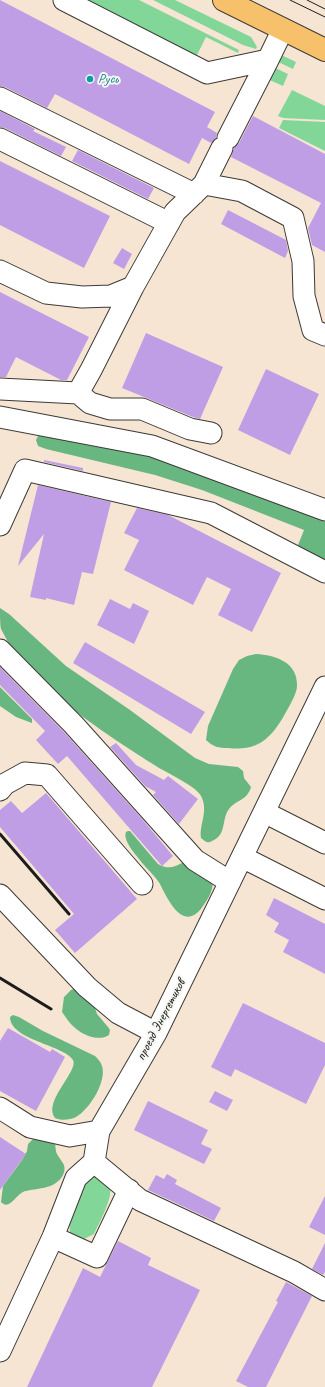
<!DOCTYPE html>
<meta charset="utf-8">
<style>
body{margin:0}
canvas{display:block;background:#f5e5d2}
</style>
<canvas width="325" height="1387"></canvas>
<script>
const c = document.querySelector('canvas').getContext('2d');
c.lineJoin = 'round';
function paint(path, color) { c.fillStyle = color; c.fill(path, 'evenodd'); }
function trace(path, color, width, dash) { c.strokeStyle = color; c.lineWidth = width; c.lineCap = dash ? 'butt' : 'round'; c.setLineDash(dash || []); c.stroke(path); }
function label(font, color, halo, rows, align = 'center') {
  c.font = font + ' Caveat,sans-serif'; c.lineWidth = 4; c.setLineDash([]); c.textBaseline = 'middle'; c.strokeStyle = halo; c.fillStyle = color; for (const [text, x, y, turn = 0] of rows) {
    c.save(); c.translate(x, y); c.rotate((+turn || 0) * Math.PI / 180); c.textAlign = isNaN(turn) ? turn : align; if (halo) c.strokeText(text, 0, 0); c.fillText(text, 0, 0); c.restore();
  }
}
const green = new Path2D(`
 M 76,0 L 139,0 L 239,50 L 238,53 L 206,37 L 195,59 Z
 M 153,0 L 175,0 L 251,37 L 257,47 L 256,49 L 243,45 Z
 M 277,53 L 296,62 L 293,69 L 274,60 Z
 M 269,65 L 288,74 L 283,86 L 263,77 Z
 M 292,90 L 325,106 L 325,120 L 283,118 L 278,116 Z
 M 283,120 L 325,122 L 325,151 L 279,128 Z
 M 97,1176 C 101,1179 106,1182 109,1186 C 115,1195 98,1225 94,1234 L 84,1239 L 70,1234 L 69,1217 L 81,1187 L 91,1177 Z`);
const forest = new Path2D(`
 M 39,434 L 155,449 L 325,513 L 325,565 L 296,550 L 304,530 L 202,490 L 155,475 L 46,449 L 38,446 L 36,440 Z
 M 0,608 L 9,614 L 66,666 L 130,710 L 195,758 L 209,764 L 238,767 L 243,771 L 244,778 L 251,787 C 247,801 237,799 229,809 C 221,820 227,835 212,841 C 207,844 205,841 201,838 C 199,824 209,811 201,796 C 196,786 167,773 156,766 C 107,735 56,702 18,657 C 11,649 6,638 1,629 C 0,624 0,614 0,608 Z
 M 256,654 C 275,655 298,662 297,686 C 297,693 290,705 286,712 C 279,725 270,739 256,745 C 246,749 238,749 228,748 C 219,748 213,747 206,740 L 208,726 L 233,669 L 239,660 L 247,656 Z
 M 0,687 L 32,719 L 32,723 L 16,717 L 0,706 Z
 M 128,831 L 130,831 L 158,864 C 168,870 175,867 184,862 L 213,881 C 213,891 208,899 203,906 C 184,934 168,900 160,884 C 156,877 149,871 144,865 C 138,857 122,841 126,832 Z
 M 76,988 L 94,1005 L 97,1014 L 108,1027 L 110,1030 L 109,1035 C 99,1042 82,1035 74,1027 C 69,1023 66,1017 62,1012 L 64,997 L 71,990 Z
 M 13,1015 L 19,1017 L 43,1031 L 95,1056 C 98,1059 101,1062 102,1066 C 107,1081 90,1109 76,1117 C 70,1120 61,1121 55,1118 C 42,1102 79,1071 73,1060 C 64,1045 10,1040 10,1017 Z
 M 34,1138 L 54,1139 C 56,1144 55,1150 57,1154 C 59,1158 62,1161 64,1165 C 67,1176 56,1185 47,1187 C 41,1189 26,1190 23,1192 C 16,1195 9,1211 1,1202 L 3,1186 L 22,1160 L 27,1151 L 28,1144 Z`);
const building = new Path2D(`
 M 0,0 L 215,112 L 207,127 L 217,133 L 216,138 L 211,143 L 202,138 L 189,164 L 55,94 L 47,108 L 5,87 L 0,86 Z
 M 0,111 L 35,129 L 33,131 L 66,147 L 61,156 L 5,128 L 0,127 Z
 M 253,116 L 325,154 L 325,252 L 312,245 L 308,228 L 321,203 L 231,157 L 234,148 L 239,143 Z
 M 78,150 L 154,188 L 148,199 L 72,161 Z
 M 0,161 L 110,216 L 84,268 L 0,225 Z
 M 228,210 L 286,240 L 288,251 L 285,258 L 221,224 Z
 M 122,248 L 132,254 L 124,269 L 113,263 Z
 M 0,292 L 89,337 L 67,380 L 61,380 L 16,357 L 6,377 L 0,377 Z
 M 146,333 L 223,367 L 200,419 L 193,417 L 122,388 Z
 M 266,369 L 319,394 L 290,455 L 238,430 Z
 M 44,460 L 83,468 L 83,471 L 44,462 Z
 M 38,485 L 111,502 L 93,574 L 82,572 L 74,605 L 46,598 L 46,600 L 30,597 L 44,534 L 18,566 Z
 M 137,508 L 168,515 L 281,573 L 252,632 L 218,615 L 231,589 L 207,577 L 193,605 L 124,570 L 139,540 L 124,533 Z
 M 110,599 L 130,609 L 133,603 L 149,611 L 134,644 L 97,625 Z
 M 85,642 L 205,712 L 191,734 L 73,663 Z
 M 0,667 L 64,732 L 143,820 L 173,856 L 162,866 L 67,756 L 58,764 L 36,740 L 45,731 L 0,685 Z
 M 116,743 L 136,765 L 164,780 L 168,776 L 198,799 L 179,824 L 153,795 L 156,792 L 145,786 L 110,747 Z
 M 46,793 L 137,899 L 75,953 L 55,930 L 74,914 L 0,827 L 0,810 L 11,801 L 22,813 Z
 M 274,898 L 325,924 L 325,974 L 283,952 L 289,940 L 274,932 L 279,923 L 266,915 Z
 M 243,1003 L 325,1043 L 325,1065 L 306,1104 L 235,1069 L 231,1077 L 211,1067 Z
 M 8,1028 L 50,1052 L 52,1049 L 65,1057 L 36,1111 L 0,1091 L 0,1041 Z
 M 215,1091 L 233,1100 L 227,1111 L 209,1102 Z
 M 148,1101 L 208,1130 L 201,1144 L 212,1149 L 204,1164 L 134,1130 Z
 M 0,1137 L 26,1154 L 0,1190 Z
 M 167,1174 L 177,1180 L 175,1184 L 221,1208 L 214,1221 L 148,1190 L 156,1175 L 164,1179 Z
 M 325,1196 L 325,1235 L 309,1227 Z
 M 118,1241 L 151,1258 L 148,1265 L 200,1290 L 152,1387 L 27,1387 L 83,1268 L 100,1277 Z
 M 325,1243 L 325,1272 L 323,1275 L 312,1269 Z
 M 286,1282 L 312,1296 L 266,1387 L 248,1387 L 236,1381 L 278,1302 L 276,1301 Z`);
const minor = new Path2D(`
 M 64,0 L 207,73 L 268,60 L 283,29
 M 0,98 L 194,194
 M 228,138 L 268,60
 M 0,139 L 169,223
 M 204,184 L 222,148
 M 0,271 L 46,293 L 82,297 L 111,296 L 133,287 L 175,212 L 204,184 L 242,191 L 293,218 L 303,261 L 304,296 L 313,330 L 325,335
 M 0,389 L 78,393 L 91,370 L 133,287
 M 78,393 L 90,403 L 110,409 L 142,409 L 190,429 L 211,433
 M 0,417 L 152,446 L 325,510
 M 0,525 L 25,470 L 211,513 L 325,572
 M 0,650 L 73,724 L 195,860 L 230,882
 M 0,790 L 5,784 L 25,773 L 47,775 L 142,884
 M 264,812 L 325,843
 M 242,857 L 325,899
 M 0,895 L 87,987 L 118,1013 L 156,1033
 M 0,1108 L 30,1127 L 70,1136 L 99,1131
 M 94,1162 L 140,1200 L 294,1272 L 325,1290
 M 53,1237 L 97,1257 L 129,1190
 M 0,1351 L 53,1237 L 76,1178 L 94,1162 L 99,1131 L 156,1033 L 325,687`);
const major = new Path2D(`
 M 224,0 L 325,50`);
const tram = new Path2D(`
 M 290,0 L 325,17
 M 307,0 L 325,9`);
const rail = new Path2D(`
 M 0,834 L 69,914
 M 0,978 L 51,1009`);
const markers = [
 [90,79,4,"#0f9aa8"]
];
const cultureNames = [
 ["Русь",98,79]
];
const streetNames = [
 ["проезд Энергетиков",161,1020,-62]
];
paint(green, '#82d698');
paint(forest, '#69b780');
paint(building, '#c09ee5');
trace(minor, '#3d3a37', 23);
trace(major, '#3d3a37', 24);
trace(minor, '#fff', 21);
trace(major, '#f7c06b', 22);
trace(tram, '#1c1c1c', 1);
trace(rail, '#1c1c1c', 3);
for (const [x, y, r, color] of markers) { const dot = new Path2D(); dot.arc(x, y, r, 0, 2 * Math.PI); c.fillStyle = color; c.fill(dot); trace(dot, '#f6f6f2', 1.5); }
label('14px', '#0d838f', '#f6f6f2', cultureNames, 'left');
label('14px', '#1c1c1c', '#f6f6f2', streetNames);
</script>
